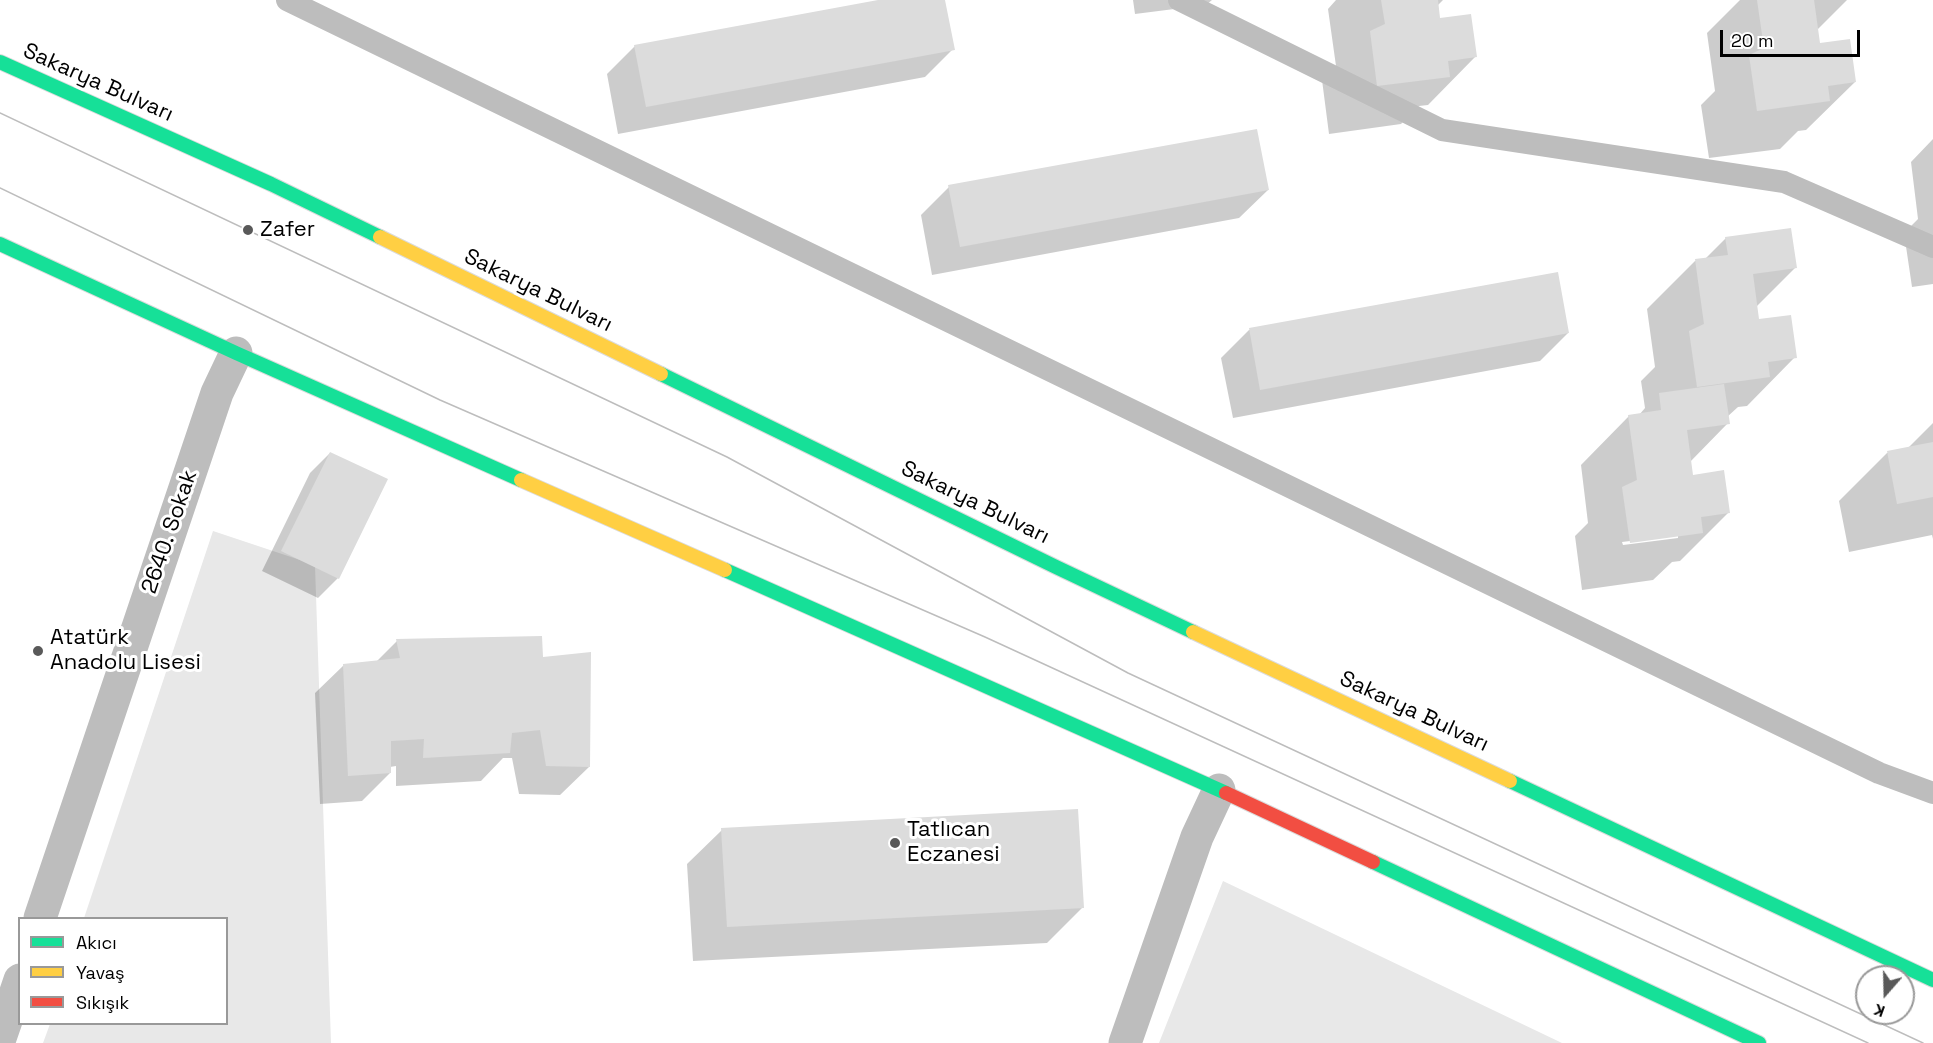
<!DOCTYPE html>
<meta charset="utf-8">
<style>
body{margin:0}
#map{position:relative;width:1933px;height:1043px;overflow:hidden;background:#fff;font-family:"Space Grotesk",sans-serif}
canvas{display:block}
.legend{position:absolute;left:18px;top:917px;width:210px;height:108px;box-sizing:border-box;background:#fff;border:2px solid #999;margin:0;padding:8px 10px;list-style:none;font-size:18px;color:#000}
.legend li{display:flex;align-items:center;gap:12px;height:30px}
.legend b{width:30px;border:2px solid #999}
.north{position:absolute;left:1855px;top:965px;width:60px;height:60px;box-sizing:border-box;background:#fff;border:2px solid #999;border-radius:50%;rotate:200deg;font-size:16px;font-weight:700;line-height:24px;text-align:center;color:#000}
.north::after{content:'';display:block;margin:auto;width:21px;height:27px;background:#595959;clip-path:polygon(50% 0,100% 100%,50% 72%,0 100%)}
.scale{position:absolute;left:1720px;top:30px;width:140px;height:27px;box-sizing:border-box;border:3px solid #000;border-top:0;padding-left:8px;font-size:18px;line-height:21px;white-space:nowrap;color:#000;-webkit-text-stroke:4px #fff;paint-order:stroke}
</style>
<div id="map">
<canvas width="1933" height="1043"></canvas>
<ul class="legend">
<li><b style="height:8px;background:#16e098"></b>Akıcı</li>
<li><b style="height:8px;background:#ffcf43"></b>Yavaş</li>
<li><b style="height:8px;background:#f24e42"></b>Sıkışık</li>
</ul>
<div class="north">K</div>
<div class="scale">20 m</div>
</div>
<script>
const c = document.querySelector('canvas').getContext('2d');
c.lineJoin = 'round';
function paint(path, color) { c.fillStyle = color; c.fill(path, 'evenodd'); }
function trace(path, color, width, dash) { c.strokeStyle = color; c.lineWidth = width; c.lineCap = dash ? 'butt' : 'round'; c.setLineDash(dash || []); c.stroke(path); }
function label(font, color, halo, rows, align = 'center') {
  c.font = font + ' "Space Grotesk",sans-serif'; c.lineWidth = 6; c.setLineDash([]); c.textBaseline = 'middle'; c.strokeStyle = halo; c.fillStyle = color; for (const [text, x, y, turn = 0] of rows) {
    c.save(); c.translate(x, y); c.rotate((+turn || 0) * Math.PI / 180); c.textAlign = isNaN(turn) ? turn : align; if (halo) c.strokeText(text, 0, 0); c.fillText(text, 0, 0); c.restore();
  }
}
const green = new Path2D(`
 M 213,531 L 315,565 L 331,1043 L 43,1043 L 50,1024 L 226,1024 L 226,918 L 84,918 Z
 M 1223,881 L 1562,1043 L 1159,1043 Z`);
const shadow = new Path2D(`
 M 886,0 L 944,0 L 953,49 L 925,77 L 618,134 L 607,74 L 635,46 Z
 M 1133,0 L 1212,0 L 1206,5 L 1135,14 Z
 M 1336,0 L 1443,0 L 1437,6 L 1439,19 L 1476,56 L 1428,105 L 1419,106 L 1401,124 L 1329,134 L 1322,80 L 1336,66 L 1328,9 Z
 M 1740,0 L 1847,0 L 1816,31 L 1818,45 L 1855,82 L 1806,130 L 1798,131 L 1780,149 L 1709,158 L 1701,105 L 1715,91 L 1707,33 Z
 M 1933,139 L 1933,284 L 1912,287 L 1904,233 L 1918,219 L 1911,162 Z
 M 949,187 L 1268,190 L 1239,218 L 932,275 L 921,215 Z
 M 1726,238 L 1795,268 L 1756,307 L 1758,321 L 1795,357 L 1747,406 L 1738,407 L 1727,417 L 1728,423 L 1690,462 L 1692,476 L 1728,513 L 1680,561 L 1672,562 L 1653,580 L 1582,590 L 1575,536 L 1588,523 L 1581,465 L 1629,416 L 1639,415 L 1645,408 L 1641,381 L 1655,367 L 1647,309 L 1695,261 L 1705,259 ZM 1678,535 L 1678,538 L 1623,545 L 1622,542 Z
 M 1249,330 L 1568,333 L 1540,361 L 1233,418 L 1221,358 Z
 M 1933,423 L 1933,539 L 1932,535 L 1849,552 L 1839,501 L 1887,453 L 1907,449 Z
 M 330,453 L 338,578 L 318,598 L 262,571 L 310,473 Z
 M 397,641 L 542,659 L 589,767 L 560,795 L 519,794 L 512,758 L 503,758 L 481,781 L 396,786 L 396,766 L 390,767 L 390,773 L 362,801 L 320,804 L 315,693 L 344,665 L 376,662 Z
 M 722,830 L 1082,908 L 1047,943 L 693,961 L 687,864 Z`);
const building = new Path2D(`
 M 878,0 L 945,0 L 955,50 L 646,107 L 634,45 Z
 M 1381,0 L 1438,0 L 1440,18 L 1471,14 L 1477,57 L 1448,61 L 1450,77 L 1377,86 L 1370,31 L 1385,24 Z
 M 1757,0 L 1814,0 L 1820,43 L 1850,39 L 1856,82 L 1828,86 L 1830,101 L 1757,111 L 1749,55 L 1764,48 Z
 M 1257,129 L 1269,190 L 960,247 L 948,185 Z
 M 1791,228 L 1797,268 L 1753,274 L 1759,319 L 1791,315 L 1797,358 L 1768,362 L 1770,377 L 1697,387 L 1689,331 L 1704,324 L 1695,259 L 1728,255 L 1725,237 Z
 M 1558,272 L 1569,333 L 1260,390 L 1249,328 Z
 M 1724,384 L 1730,424 L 1687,430 L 1693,475 L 1724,470 L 1730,513 L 1701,517 L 1703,533 L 1630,543 L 1622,487 L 1637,480 L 1628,415 L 1661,410 L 1659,393 Z
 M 1933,442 L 1933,497 L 1897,504 L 1887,451 Z
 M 330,452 L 388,479 L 339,579 L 281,551 Z
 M 542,636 L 543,657 L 591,652 L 590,767 L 546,766 L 540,730 L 512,733 L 510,753 L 423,758 L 424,739 L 391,741 L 391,773 L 348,776 L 343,664 L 400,658 L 396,639 Z
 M 1078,809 L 1084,908 L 727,927 L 721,828 Z`);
const lane = new Path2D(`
 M 287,0 L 1879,773 L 1933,793
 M 1179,0 L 1442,130 L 1784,182 L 1933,247`);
const street = new Path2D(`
 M 40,918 L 217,393 L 236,353
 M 0,1038 L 20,980
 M 1125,1043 L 1197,837 L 1219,790`);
const fast = new Path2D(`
 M 0,62 L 271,184 L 380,237
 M 0,244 L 236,353 L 521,480
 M 661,374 L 1056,567 L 1193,632
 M 725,570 L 1226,793
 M 1510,781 L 1933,980
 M 1373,862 L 1759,1043`);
const slow = new Path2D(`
 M 380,237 L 661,374
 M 521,480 L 725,570
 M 1193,632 L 1510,781`);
const jam = new Path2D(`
 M 1226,793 L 1373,862`);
const tram = new Path2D(`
 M 0,113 L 727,457 L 1128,673 L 1923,1043
 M 0,188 L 440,400 L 985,637 L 1868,1043`);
const markers = [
 [248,230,6,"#595959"],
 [38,651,6,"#595959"],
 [895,843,6,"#595959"]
];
const streetNames = [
 ["Sakarya Bulvarı",98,83,24],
 ["Sakarya Bulvarı",538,291,26],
 ["Sakarya Bulvarı",975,503,26],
 ["2640. Sokak",170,532,-71],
 ["Sakarya Bulvarı",1414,712,25]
];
const poiNames = [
 ["Zafer",260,230],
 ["Atatürk",50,638],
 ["Anadolu Lisesi",50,663],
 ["Tatlıcan",907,830],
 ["Eczanesi",907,855]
];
paint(green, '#e8e8e8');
paint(shadow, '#0003');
paint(building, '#dcdcdc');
trace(fast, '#dbdbdb', 16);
trace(slow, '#dbdbdb', 16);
trace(jam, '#dbdbdb', 16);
trace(lane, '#bdbdbd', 22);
trace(street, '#bdbdbd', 33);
trace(fast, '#16e098', 14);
trace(slow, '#ffcf43', 14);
trace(jam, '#f24e42', 14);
trace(tram, '#bdbdbd', 1.5);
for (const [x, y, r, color] of markers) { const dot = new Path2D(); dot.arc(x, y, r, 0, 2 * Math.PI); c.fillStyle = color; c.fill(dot); trace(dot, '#fff', 2); }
label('22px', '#000', '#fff', streetNames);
label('22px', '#000', '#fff', poiNames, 'left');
</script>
